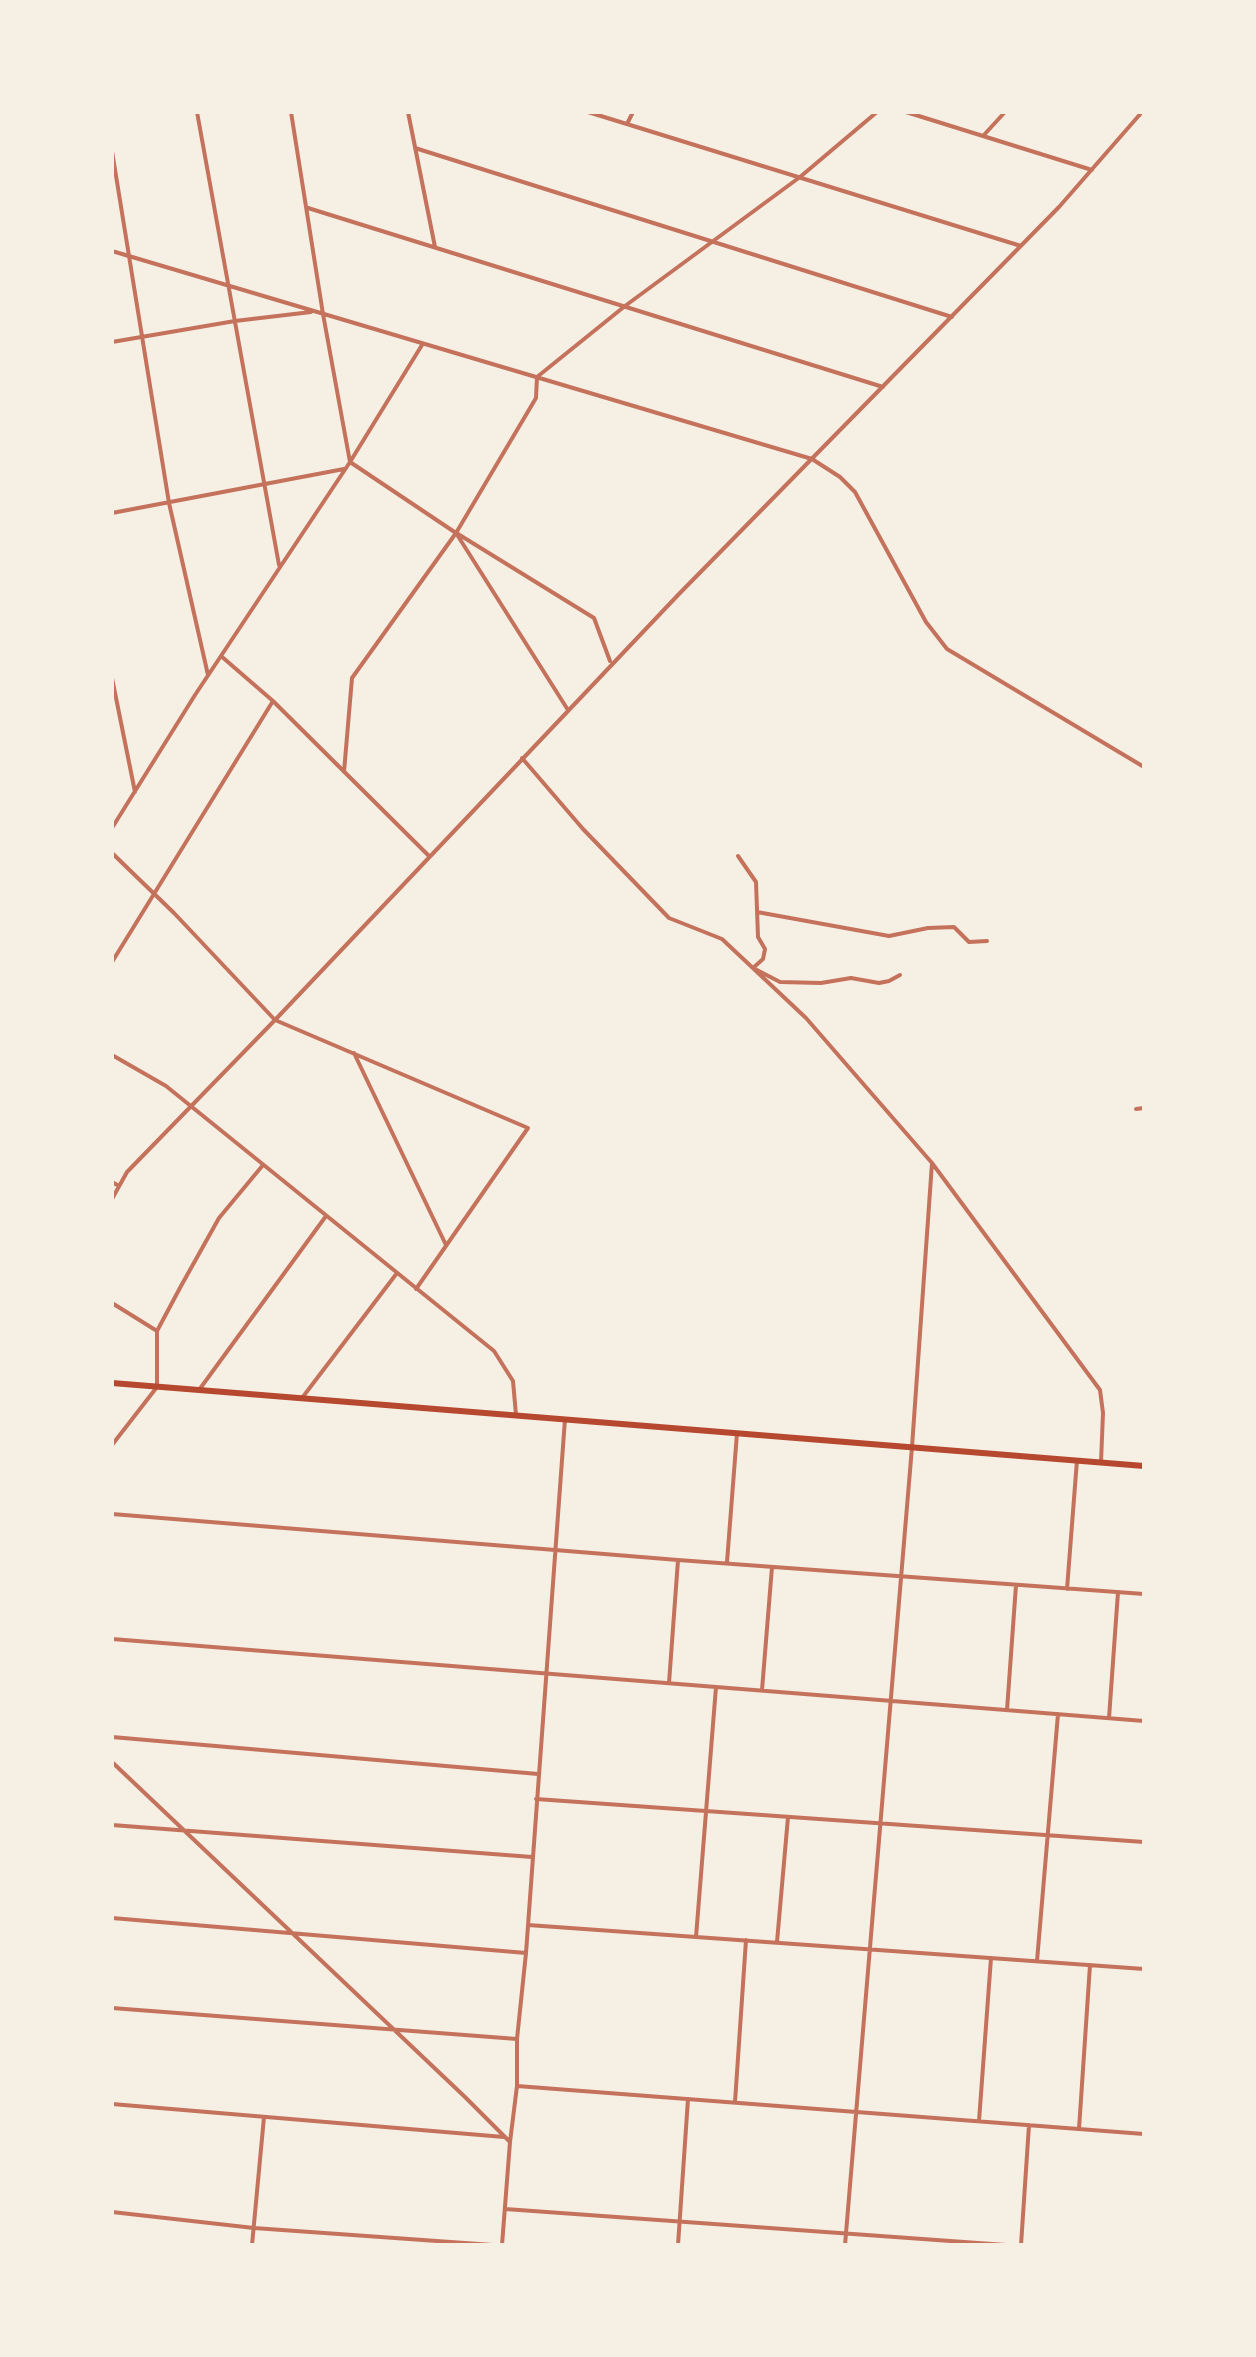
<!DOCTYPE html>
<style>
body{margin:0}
#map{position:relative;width:1256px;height:2357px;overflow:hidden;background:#f6efe4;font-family:Mulish,sans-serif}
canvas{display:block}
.frame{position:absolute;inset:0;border:114px solid #f6efe4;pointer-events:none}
</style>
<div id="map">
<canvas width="1256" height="2357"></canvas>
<div class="frame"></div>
</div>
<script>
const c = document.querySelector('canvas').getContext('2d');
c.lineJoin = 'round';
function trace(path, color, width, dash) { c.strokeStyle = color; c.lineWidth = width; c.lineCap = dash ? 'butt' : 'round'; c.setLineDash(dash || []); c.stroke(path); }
const minor = new Path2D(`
 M 197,112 L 279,565
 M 408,112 L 435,247
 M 588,112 L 1021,246
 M 906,112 L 1092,170
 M 627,124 L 633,112
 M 983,136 L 1005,112
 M 415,148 L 952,317
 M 112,151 L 169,503 L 208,675
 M 308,208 L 883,387
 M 112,251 L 812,459 L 840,477 L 855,492 L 926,622 L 947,649 L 1144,767
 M 112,342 L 235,321 L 311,312
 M 112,513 L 344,469
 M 456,533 L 536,398 L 537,377 L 625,306 L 800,177 L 877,112
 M 456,533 L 568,710
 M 458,534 L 594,618 L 610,661
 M 221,656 L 273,701 L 429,856
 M 112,678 L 135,792
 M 522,758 L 583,829 L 669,918 L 722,939 L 806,1018 L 932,1163 L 1100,1390 L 1103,1413 L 1101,1462
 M 344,772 L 352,678 L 456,533 L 350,462 L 422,345
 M 112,828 L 195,695 L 350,462 L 323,314 L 291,112
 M 112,853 L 174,913 L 275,1020 L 528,1128 L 416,1289
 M 738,856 L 756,882 L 758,937 L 765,949 L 763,959 L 753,968 L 780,982 L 821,983 L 851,978 L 879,983 L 889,981 L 900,975
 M 757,912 L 889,936 L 928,928 L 954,927 L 969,942 L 987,941
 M 112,962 L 273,701
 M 354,1053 L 446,1245
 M 112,1055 L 166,1086 L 494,1351 L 513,1381 L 516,1415
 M 1136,1109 L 1144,1108
 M 112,1182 L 119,1186
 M 112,1199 L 127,1172 L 275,1020 L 678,595 L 1059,207 L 1142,112
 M 112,1303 L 157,1331
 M 199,1390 L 326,1216
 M 302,1398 L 397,1273
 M 112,1445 L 157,1387 L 157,1331 L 181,1286 L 219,1218 L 263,1165
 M 112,1514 L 678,1560 L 1144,1594
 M 727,1562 L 737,1433
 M 1067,1589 L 1077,1460
 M 112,1639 L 1144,1721
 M 669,1683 L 678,1560
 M 762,1690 L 772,1567
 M 1007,1710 L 1016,1585
 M 1109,1718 L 1118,1592
 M 112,1737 L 538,1774
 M 112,1762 L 465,2097 L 510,2142
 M 536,1799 L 1144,1842
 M 112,1825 L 532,1857
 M 112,1918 L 526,1953
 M 528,1925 L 1144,1969
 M 696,1937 L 716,1687
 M 777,1942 L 788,1817
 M 1037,1961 L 1058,1714
 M 112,2008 L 517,2039
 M 517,2086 L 1144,2134
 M 735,2102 L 746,1940
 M 112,2104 L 504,2137
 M 979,2121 L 991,1958
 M 1079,2129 L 1090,1965
 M 505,2209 L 1006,2245
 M 112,2212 L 254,2228 L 493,2245
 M 252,2245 L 264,2117
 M 502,2245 L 510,2142 L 517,2086 L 517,2039 L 526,1953 L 565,1419
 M 678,2245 L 688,2099
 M 845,2245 L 912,1447 L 932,1163
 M 1021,2245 L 1029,2125`);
const primary = new Path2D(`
 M 112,1383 L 1144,1466`);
trace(minor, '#c5725c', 4);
trace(primary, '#b5482f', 6);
</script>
